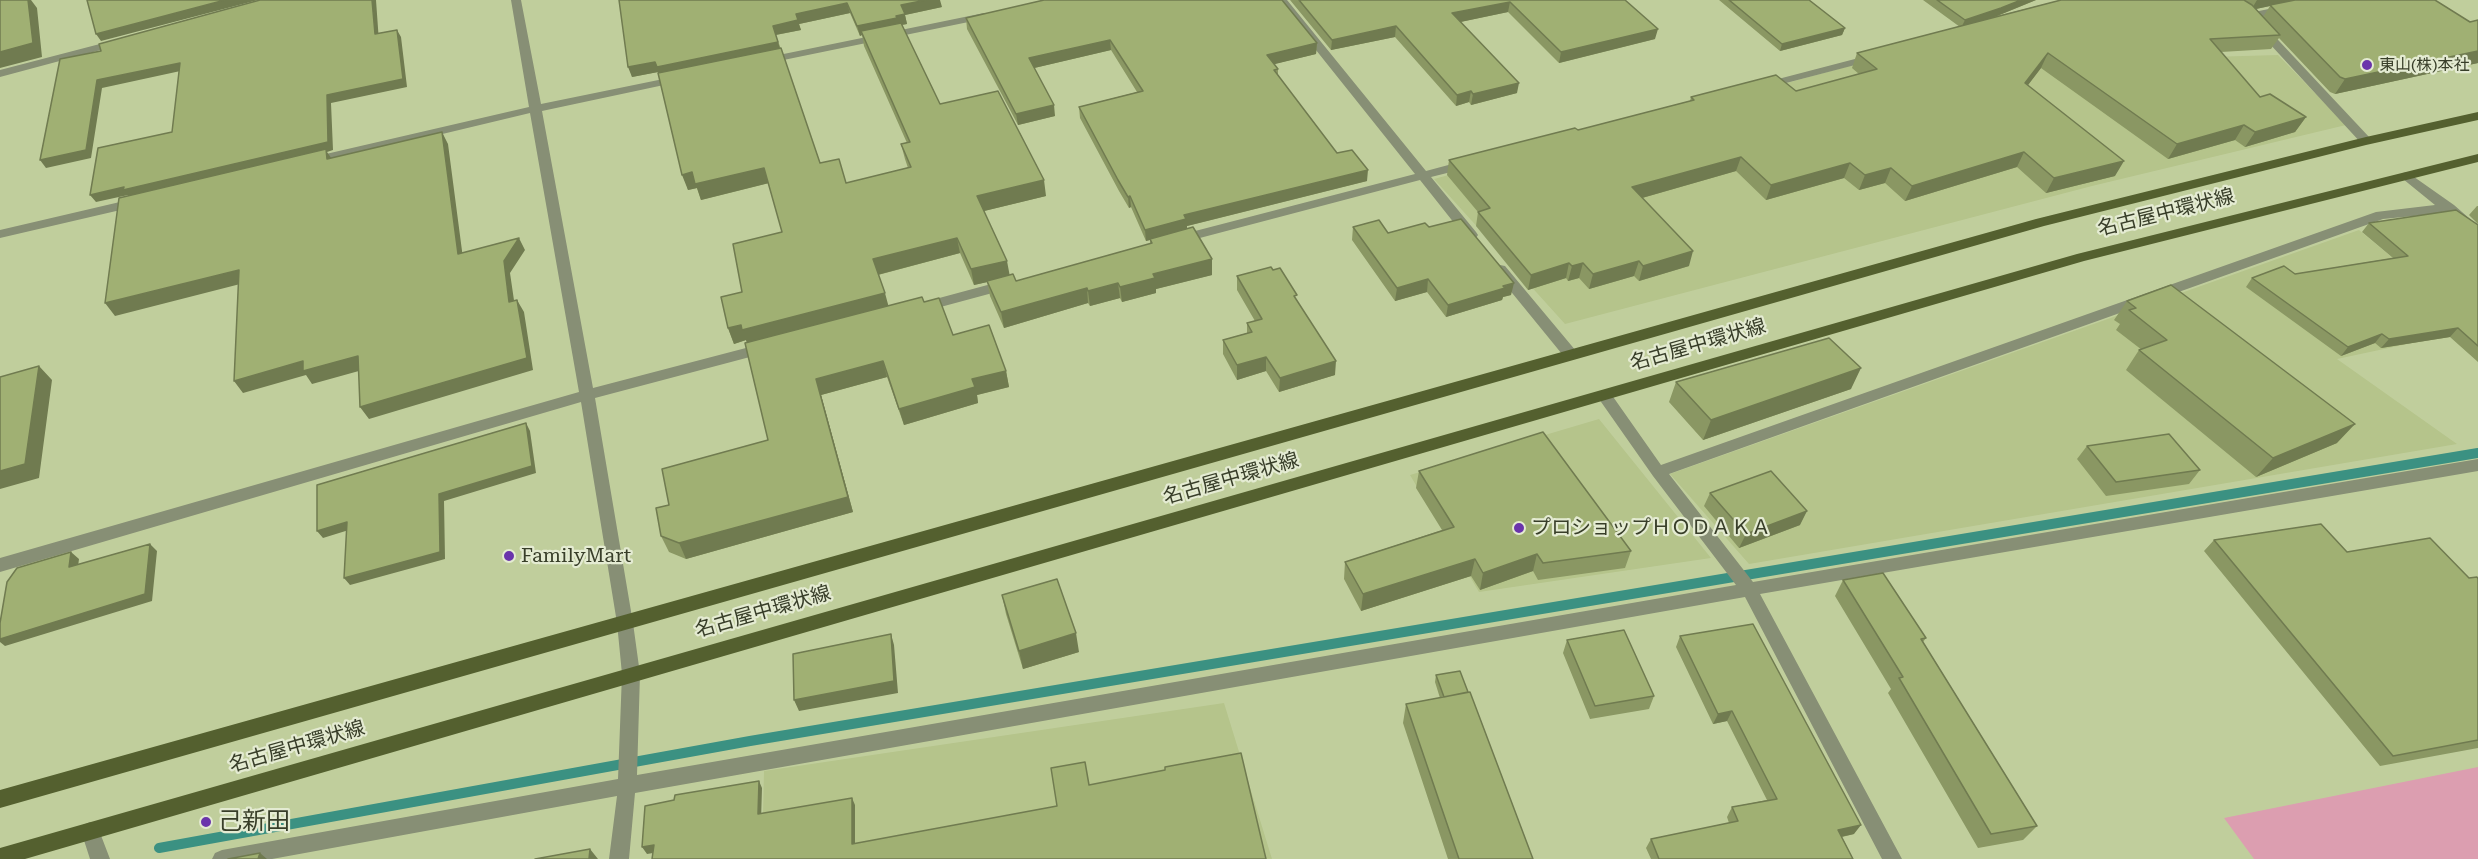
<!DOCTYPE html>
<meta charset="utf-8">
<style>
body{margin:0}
canvas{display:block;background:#c0ce9c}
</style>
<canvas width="2478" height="859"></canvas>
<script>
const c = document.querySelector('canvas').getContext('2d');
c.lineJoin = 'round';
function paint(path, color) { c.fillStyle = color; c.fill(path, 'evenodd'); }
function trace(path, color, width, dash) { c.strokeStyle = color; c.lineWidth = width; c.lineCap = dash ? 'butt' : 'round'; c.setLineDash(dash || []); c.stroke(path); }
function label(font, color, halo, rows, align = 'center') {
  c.font = font + ' "Roboto Serif","Noto Sans JP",serif'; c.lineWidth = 4.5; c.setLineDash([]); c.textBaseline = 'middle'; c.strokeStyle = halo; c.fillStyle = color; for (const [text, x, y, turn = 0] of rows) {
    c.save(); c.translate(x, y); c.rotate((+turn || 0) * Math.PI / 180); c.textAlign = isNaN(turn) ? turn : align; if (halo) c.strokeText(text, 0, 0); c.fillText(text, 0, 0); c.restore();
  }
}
const built = new Path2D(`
 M 2092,0 L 2208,57 L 2278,55 L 2346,125 L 2092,186 L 1565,324 L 1434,179 Z
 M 2359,230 L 2478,329 L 2337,359 L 2457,444 L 1749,564 L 1670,474 Z
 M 1599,419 L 1711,558 L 1479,592 L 1410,475 Z
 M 1224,703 L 1272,859 L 762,859 L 764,771 Z`);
const green = new Path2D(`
 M 2478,767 L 2478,859 L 2254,859 L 2224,818 Z`);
const stream = new Path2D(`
 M 159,848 L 750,741 L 2478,453`);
const minor = new Path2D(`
 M 511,0 L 521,0 L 541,104 L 678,76 L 684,79 L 678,82 L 542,111 L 593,388 L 765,343 L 772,348 L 765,353 L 595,398 L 633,623 L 640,674 L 637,775 L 1736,585 L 1653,476 L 1599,399 L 1597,395 L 1599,391 L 1609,391 L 1661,465 L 2376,212 L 2435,205 L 2403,179 L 2401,176 L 2403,173 L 2407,172 L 2454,205 L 2478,226 L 2478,237 L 2444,213 L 2383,219 L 1669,474 L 1753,582 L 2478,459 L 2478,471 L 1760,594 L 1902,859 L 1882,859 L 1745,597 L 635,793 L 629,859 L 609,859 L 617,796 L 272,859 L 212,859 L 215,853 L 222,850 L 618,779 L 622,674 L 617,623 L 581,402 L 0,572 L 0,558 L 579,392 L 530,113 L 313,165 L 307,161 L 313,157 L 529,107 Z
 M 1276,0 L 1287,0 L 1426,171 L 1467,160 L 1471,161 L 1473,164 L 1471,167 L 1431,177 L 1476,232 L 1478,235 L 1476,238 L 1466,238 L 1420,180 L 1177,244 L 1172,243 L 1170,240 L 1172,237 L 1415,174 Z
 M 2313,0 L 2325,0 L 2326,2 L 2321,5 L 2249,19 L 2244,16 L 2249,13 Z
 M 984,13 L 988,14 L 988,18 L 764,64 L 758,61 L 764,58 Z
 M 2261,25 L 2265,26 L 2370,138 L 2370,144 L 2362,144 L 2257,30 L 2257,26 Z
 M 119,39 L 123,40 L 123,44 L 0,77 L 0,70 Z
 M 1874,54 L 1880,57 L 1878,59 L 1763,89 L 1757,86 L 1759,84 Z
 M 137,198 L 143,202 L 142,205 L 0,238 L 0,230 Z
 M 1500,265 L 1505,266 L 1576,351 L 1578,355 L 1576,359 L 1566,359 L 1495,272 L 1493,269 L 1495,266 Z
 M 1006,280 L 1013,285 L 1011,288 L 922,312 L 915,307 L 917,304 Z
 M 90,822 L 97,825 L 110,859 L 90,859 L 81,831 L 83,825 Z`);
const major = new Path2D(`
 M 2478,112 L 2478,120 L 2366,145 L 2044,226 L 0,808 L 0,790 L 2036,219 L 2366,137 Z
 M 2478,154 L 2478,162 L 2084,261 L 25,859 L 0,859 L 0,848 L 2077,254 Z`);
const wall = new Path2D(`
 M 619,0 L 942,7 L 905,15 L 907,24 L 902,25 L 940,104 L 1046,196 L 984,211 L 1009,275 L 1016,281 L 1150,244 L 1150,240 L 1146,241 L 1131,207 L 1129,208 L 1119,191 L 1080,118 L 1079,107 L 1137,92 L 1111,50 L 1034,68 L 1055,116 L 1018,125 L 967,29 L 966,18 L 1317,43 L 1316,54 L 1274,64 L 1278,69 L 1278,76 L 1337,153 L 1367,181 L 1187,226 L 1187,229 L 1212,275 L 1156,289 L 1156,293 L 1122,302 L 1120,298 L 1090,306 L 1088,303 L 1004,328 L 990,296 L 987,282 L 974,285 L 960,253 L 878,275 L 888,306 L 924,302 L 953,335 L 1006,371 L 1009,387 L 977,395 L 978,403 L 904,425 L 887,377 L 821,395 L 853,512 L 686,559 L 669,552 L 661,536 L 669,505 L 768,440 L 747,343 L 746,340 L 734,344 L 728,328 L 742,292 L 782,232 L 769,183 L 701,200 L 697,188 L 688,190 L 658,72 L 632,77 ZM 850,13 L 860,36 L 862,35 L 864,46 L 907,143 L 901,144 L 905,159 L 908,168 L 846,183 L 820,163 L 776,35 L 801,30 L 799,24 Z
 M 1290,0 L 1625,0 L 1655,39 L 1559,63 L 1508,12 L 1460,22 L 1517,93 L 1471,105 L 1469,102 L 1456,106 L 1395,37 L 1331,50 Z
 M 1719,0 L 1809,0 L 1845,28 L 1842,35 L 1780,51 Z
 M 1923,0 L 2036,0 L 1997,16 L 2061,0 L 2435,0 L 2470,22 L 2478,20 L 2478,63 L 2335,94 L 2330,92 L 2279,38 L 2271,49 L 2221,52 L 2260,97 L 2306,117 L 2295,132 L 2245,147 L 2235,140 L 2168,159 L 2041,68 L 2028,85 L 2115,176 L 2046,193 L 2017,167 L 1905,201 L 1885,183 L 1859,190 L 1844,178 L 1766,200 L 1736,171 L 1642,198 L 1689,266 L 1639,281 L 1634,276 L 1589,289 L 1579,278 L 1568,281 L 1566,278 L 1528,290 L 1476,226 L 1478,212 L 1447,175 L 1449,160 L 1578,130 L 1690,101 L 1691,97 L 1796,91 L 1859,74 L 1852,68 L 1857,53 L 1960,27 ZM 2270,6 L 2263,17 L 2256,9 Z
 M 2477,206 L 2478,206 L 2478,224 L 2469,215 Z
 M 2369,223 L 2478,225 L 2478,362 L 2450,337 L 2381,348 L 2375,343 L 2341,356 L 2246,287 L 2252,278 L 2295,274 L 2393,258 L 2362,232 Z
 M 1353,227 L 1388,233 L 1429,227 L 1511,295 L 1503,297 L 1502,300 L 1446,317 L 1427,292 L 1395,301 L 1352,240 Z
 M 1237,276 L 1297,300 L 1335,375 L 1279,392 L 1266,371 L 1237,380 L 1223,354 L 1223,340 L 1247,333 L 1247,323 L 1255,321 L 1237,290 Z
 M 2127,301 L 2337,443 L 2256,477 L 2126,370 L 2139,350 L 2142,350 L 2116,330 L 2120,324 L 2114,320 Z
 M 1676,382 L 1851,389 L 1703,440 L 1669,402 Z
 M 2087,446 L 2200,470 L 2189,484 L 2106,496 L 2077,459 Z
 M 1419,471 L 1631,551 L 1625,568 L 1538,580 L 1533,571 L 1480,590 L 1471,576 L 1361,611 L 1344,579 L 1345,562 L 1442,530 L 1416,488 Z
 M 1710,493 L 1800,525 L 1739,548 L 1704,506 Z
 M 2214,540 L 2347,552 L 2469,578 L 2478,579 L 2478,748 L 2380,766 L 2204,551 Z
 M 1843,580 L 1926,638 L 1923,642 L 2037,826 L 2023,840 L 1978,848 L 1888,693 L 1891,689 L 1835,596 Z
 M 1002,595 L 1079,652 L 1023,669 L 1006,614 Z
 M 1680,636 L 1854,834 L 1842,837 L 1853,859 L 1651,859 L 1646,848 L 1651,839 L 1729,823 L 1727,817 L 1732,807 L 1767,800 L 1727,721 L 1713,724 L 1676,647 Z
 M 1567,640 L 1654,696 L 1649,709 L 1590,719 L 1563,653 Z
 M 1436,675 L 1468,692 L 1533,859 L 1448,859 L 1403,723 L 1406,704 L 1440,698 L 1435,682 Z`);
const shadedWall = new Path2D(`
 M 28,0 L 31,0 L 37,8 L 42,57 L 0,68 L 0,52 Z
 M 225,0 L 258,0 L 101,41 L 96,34 Z
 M 372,0 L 376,0 L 379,42 L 375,34 Z
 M 926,0 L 940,0 L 942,7 L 905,15 L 907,24 L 861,31 L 862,35 L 860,36 L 857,26 L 901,5 Z
 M 2021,0 L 2036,0 L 1997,16 L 1961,28 L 1965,20 Z
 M 2257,0 L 2301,0 L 2270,5 L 2270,6 L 2251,10 Z
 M 1510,2 L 1508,12 L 1451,24 L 1452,13 Z
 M 847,3 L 850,13 L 799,24 L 801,30 L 775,35 L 773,26 L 796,14 Z
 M 1396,26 L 1395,37 L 1331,50 L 1332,40 Z
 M 1845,28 L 1842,35 L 1780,51 L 1782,44 Z
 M 1658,29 L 1655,39 L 1559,63 L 1561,52 Z
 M 397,30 L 401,37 L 407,87 L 331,103 L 333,150 L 327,152 L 334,162 L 129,198 L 128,195 L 96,202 L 90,195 L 124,187 L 327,95 Z
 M 1110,40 L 1111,50 L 1030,69 L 1029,58 Z
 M 778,42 L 781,52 L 660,77 L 658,72 L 632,77 L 628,67 L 655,62 Z
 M 1317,43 L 1316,54 L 1267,66 L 1267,55 Z
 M 2478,51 L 2478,63 L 2335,94 L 2345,79 Z
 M 2048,53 L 2041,68 L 2018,98 L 2025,83 Z
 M 180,63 L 185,70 L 102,88 L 91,158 L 46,168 L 40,160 L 97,80 Z
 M 1519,83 L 1517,93 L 1471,105 L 1473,94 Z
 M 1471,91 L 1469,102 L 1456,106 L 1457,95 Z
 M 1054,105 L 1055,116 L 1018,125 L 1016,114 Z
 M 2306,117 L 2295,132 L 2245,147 L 2255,132 Z
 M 2244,125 L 2235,140 L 2168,159 L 2177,144 Z
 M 442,132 L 448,144 L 464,266 L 458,254 Z
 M 2024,152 L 2017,167 L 1905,201 L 1912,186 Z
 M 1741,157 L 1736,171 L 1628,202 L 1632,187 Z
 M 2124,161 L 2115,176 L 2046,193 L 2054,178 Z
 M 1850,163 L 1844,178 L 1766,200 L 1771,185 Z
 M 764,168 L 769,183 L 701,200 L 697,188 L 688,190 L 682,175 L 692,172 Z
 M 1891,168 L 1885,183 L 1859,190 L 1865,175 Z
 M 1368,170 L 1367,181 L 1187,226 L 1187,230 L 1146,241 L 1145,230 L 1184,215 Z
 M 1044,180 L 1046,196 L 980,212 L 977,196 Z
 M 1130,196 L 1131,207 L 1129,208 L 1128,197 Z
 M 519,238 L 525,250 L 510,273 L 516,314 L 509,302 L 504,261 Z
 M 957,238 L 960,253 L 877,275 L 873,259 Z
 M 1693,251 L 1689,266 L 1639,281 L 1643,266 Z
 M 1212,259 L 1212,275 L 1156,289 L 1156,293 L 1122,302 L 1120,287 L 1153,274 Z
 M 1007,261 L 1010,277 L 974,285 L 971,269 Z
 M 1639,261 L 1634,276 L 1589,289 L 1593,274 Z
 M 1569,263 L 1566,278 L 1528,290 L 1531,275 Z
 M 1583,263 L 1579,278 L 1568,281 L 1572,266 Z
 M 239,270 L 248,282 L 115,316 L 105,303 Z
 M 1428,279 L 1427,292 L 1395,301 L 1397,288 Z
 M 1118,283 L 1120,298 L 1090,306 L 1088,291 Z
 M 1514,283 L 1511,295 L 1503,297 L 1502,300 L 1446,317 L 1448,305 Z
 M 1087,288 L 1088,303 L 1004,328 L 1001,312 Z
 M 885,293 L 889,308 L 748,345 L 746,340 L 734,344 L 728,328 Z
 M 517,300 L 524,312 L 533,370 L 369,419 L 360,407 Z
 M 2458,328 L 2450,337 L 2381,348 L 2389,339 Z
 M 2382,334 L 2375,343 L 2341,356 L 2348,347 Z
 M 358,356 L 366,369 L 312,384 L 306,375 L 243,393 L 234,381 L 303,361 Z
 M 1266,357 L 1266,371 L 1237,380 L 1237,365 Z
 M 883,361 L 887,377 L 821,395 L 853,512 L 686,559 L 679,543 L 848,497 L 816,379 Z
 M 1336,361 L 1335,375 L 1279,392 L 1280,378 Z
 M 39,366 L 52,380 L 39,478 L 0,489 L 0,471 Z
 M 1861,368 L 1851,389 L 1703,440 L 1711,420 Z
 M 1006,371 L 1009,387 L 977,395 L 978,403 L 904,425 L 899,409 L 972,379 Z
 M 526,423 L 530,431 L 536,473 L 444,501 L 445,559 L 350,585 L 344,578 L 439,494 Z
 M 2355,424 L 2337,443 L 2256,477 L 2273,458 Z
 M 1807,511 L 1800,525 L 1739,548 L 1746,534 Z
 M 347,522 L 352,529 L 323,538 L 317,531 Z
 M 150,544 L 157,551 L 152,601 L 5,646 L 0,642 L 0,639 Z
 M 71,552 L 79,559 L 77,574 L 69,567 Z
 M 1537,554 L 1533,571 L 1480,590 L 1483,573 Z
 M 1475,559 L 1471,576 L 1361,611 L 1363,594 Z
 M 1076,633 L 1079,652 L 1023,669 L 1019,651 Z
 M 891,634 L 894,645 L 898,693 L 799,711 L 794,700 Z
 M 1732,711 L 1727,721 L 1713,724 L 1718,714 Z
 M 759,781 L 762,788 L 761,821 L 758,814 Z
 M 852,798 L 855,805 L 855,851 L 852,844 Z
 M 1861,825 L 1854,834 L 1831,839 L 1838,830 Z
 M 654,845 L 659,852 L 647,854 L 642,847 Z
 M 590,849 L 598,859 L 589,859 Z
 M 260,853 L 267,859 L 258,859 Z`);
const building = new Path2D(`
 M 0,0 L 28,0 L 33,43 L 0,52 Z
 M 87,0 L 225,0 L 96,34 Z
 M 260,0 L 372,0 L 375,34 L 397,30 L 403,79 L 327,95 L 328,142 L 123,190 L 124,187 L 90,195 L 98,148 L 172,132 L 180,63 L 97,80 L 86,150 L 40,160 L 60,59 L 101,51 L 99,44 Z
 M 619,0 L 926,0 L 901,5 L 905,14 L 896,16 L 897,18 L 857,26 L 847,3 L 796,14 L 798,20 L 773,26 L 778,42 L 657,67 L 655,62 L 628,67 Z
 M 1044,0 L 1282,0 L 1317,43 L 1267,55 L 1278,69 L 1274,70 L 1337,153 L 1352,150 L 1368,170 L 1184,215 L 1186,219 L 1145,230 L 1130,196 L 1128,197 L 1118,180 L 1079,107 L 1143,91 L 1110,40 L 1029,58 L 1054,105 L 1016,114 L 966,18 Z
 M 1299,0 L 1625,0 L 1658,29 L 1561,52 L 1510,2 L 1452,13 L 1519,83 L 1473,94 L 1471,91 L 1457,95 L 1396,26 L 1332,40 Z
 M 1729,0 L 1809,0 L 1845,28 L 1782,44 Z
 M 1937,0 L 2021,0 L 2001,8 L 1965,20 Z
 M 2061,0 L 2244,0 L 2252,5 L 2280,35 L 2210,39 L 2260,97 L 2270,94 L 2306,117 L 2255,132 L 2244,125 L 2177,144 L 2048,53 L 2025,83 L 2124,161 L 2054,178 L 2024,152 L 1912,186 L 1891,168 L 1865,175 L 1850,163 L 1771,185 L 1741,157 L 1632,187 L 1693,251 L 1643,266 L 1639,261 L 1593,274 L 1583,263 L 1572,266 L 1569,263 L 1531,275 L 1478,212 L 1490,208 L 1449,160 L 1575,128 L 1578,130 L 1694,100 L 1691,97 L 1776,75 L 1796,91 L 1877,69 L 1857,53 Z
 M 2295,0 L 2435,0 L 2470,22 L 2478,20 L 2478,51 L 2345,79 L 2340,77 L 2270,5 Z
 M 901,23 L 940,104 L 998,91 L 1044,180 L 977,196 L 1007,261 L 971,269 L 957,238 L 873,259 L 885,293 L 742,330 L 741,325 L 728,328 L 721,297 L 742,292 L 733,244 L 782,232 L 764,168 L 695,184 L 692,172 L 682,175 L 658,73 L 781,48 L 820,163 L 839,159 L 846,183 L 911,167 L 901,144 L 910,142 L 861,31 Z
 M 442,132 L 458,254 L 519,238 L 504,261 L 509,302 L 517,300 L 527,358 L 360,407 L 358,356 L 303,371 L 303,361 L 234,381 L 239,270 L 105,303 L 119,198 L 326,149 L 327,159 Z
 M 2456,210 L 2478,225 L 2478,346 L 2458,328 L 2389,339 L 2382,334 L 2348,347 L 2252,278 L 2284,266 L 2295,274 L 2408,256 L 2369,223 Z
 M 1461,219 L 1514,283 L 1503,286 L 1505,288 L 1448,305 L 1428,279 L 1397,288 L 1353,227 L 1379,220 L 1388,233 L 1425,223 L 1429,227 Z
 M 1193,227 L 1212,259 L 1153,274 L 1155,278 L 1120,287 L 1118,283 L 1088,291 L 1087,288 L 1001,312 L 987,281 L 1013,274 L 1016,281 L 1152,243 L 1150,239 Z
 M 1271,267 L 1273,270 L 1280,268 L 1297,295 L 1294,296 L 1336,361 L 1280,378 L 1266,357 L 1237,365 L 1223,340 L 1252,332 L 1247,323 L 1262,319 L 1237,276 Z
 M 2171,285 L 2355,424 L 2273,458 L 2139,350 L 2167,340 L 2129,310 L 2136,308 L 2127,301 Z
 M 922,297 L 924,302 L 939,298 L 953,335 L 989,325 L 1006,371 L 972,379 L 975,387 L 899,409 L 883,361 L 816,379 L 848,497 L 679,543 L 661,536 L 656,508 L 669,505 L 662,469 L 768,440 L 745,343 Z
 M 1829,338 L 1861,368 L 1711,420 L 1676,382 Z
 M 39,366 L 25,464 L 0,471 L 0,377 Z
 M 526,423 L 532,466 L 439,494 L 440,552 L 344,578 L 347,522 L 317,531 L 317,485 Z
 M 1543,432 L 1631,551 L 1543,563 L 1537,554 L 1483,573 L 1475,559 L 1363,594 L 1345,562 L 1454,527 L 1419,471 Z
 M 2169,434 L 2200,470 L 2116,482 L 2087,446 Z
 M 1771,471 L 1807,511 L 1746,534 L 1710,493 Z
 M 2321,524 L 2347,552 L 2430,538 L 2469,578 L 2477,577 L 2478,579 L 2478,740 L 2393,756 L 2214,540 Z
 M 150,544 L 145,594 L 0,639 L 0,623 L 7,582 L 17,568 L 71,552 L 69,567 Z
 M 1883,573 L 1926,638 L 1921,639 L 2037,826 L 1991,834 L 1899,678 L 1903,677 L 1843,580 Z
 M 1057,579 L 1076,633 L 1019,651 L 1002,595 Z
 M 1753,624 L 1861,825 L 1838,830 L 1853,859 L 1659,859 L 1651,839 L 1738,821 L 1732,807 L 1777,799 L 1732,711 L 1718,714 L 1680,636 Z
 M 1624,630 L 1654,696 L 1595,706 L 1567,640 Z
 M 891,634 L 894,681 L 794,700 L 793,654 Z
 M 1460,671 L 1468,692 L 1444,697 L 1436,675 Z
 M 1470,692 L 1533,859 L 1459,859 L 1406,704 Z
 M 1241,753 L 1266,859 L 652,859 L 654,845 L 642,847 L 645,806 L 674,800 L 675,795 L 759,781 L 758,814 L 852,798 L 852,844 L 1057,806 L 1051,768 L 1085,762 L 1089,785 L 1165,770 L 1165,767 Z
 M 590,849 L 589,859 L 535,859 Z
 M 260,853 L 258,859 L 228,859 Z`);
const markers = [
 [2367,65,6,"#6a34ab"],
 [1519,528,6,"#6a34ab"],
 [509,556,6,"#6a34ab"],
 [206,822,6,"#6a34ab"]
];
const farPoinames = [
 ["東山(株)本社",2379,65]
];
const streetNames = [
 ["名古屋中環状線",2166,213,-14],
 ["名古屋中環状線",1698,345,-16],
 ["名古屋中環状線",1231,479,-16],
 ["名古屋中環状線",763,612,-16],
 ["名古屋中環状線",297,747,-16]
];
const poiNames = [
 ["プロショップＨＯＤＡＫＡ",1531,528],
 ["FamilyMart",521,556]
];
const nearPoinames = [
 ["己新田",218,822]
];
paint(built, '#b5c48b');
paint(green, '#dc9eb0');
trace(stream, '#3b9182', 10);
paint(minor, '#878f75');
paint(major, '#54602f');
paint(wall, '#8a9763');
paint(shadedWall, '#707b50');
paint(building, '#a0b073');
trace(building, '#707b50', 1.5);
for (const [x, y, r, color] of markers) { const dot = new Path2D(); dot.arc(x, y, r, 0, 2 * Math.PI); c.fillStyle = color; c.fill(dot); trace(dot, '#e4ebd2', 2); }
label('16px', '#383e29', '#e4ebd2', farPoinames, 'left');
label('20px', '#383e29', '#e4ebd2', streetNames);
label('20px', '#383e29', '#e4ebd2', poiNames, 'left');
label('24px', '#383e29', '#e4ebd2', nearPoinames, 'left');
</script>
